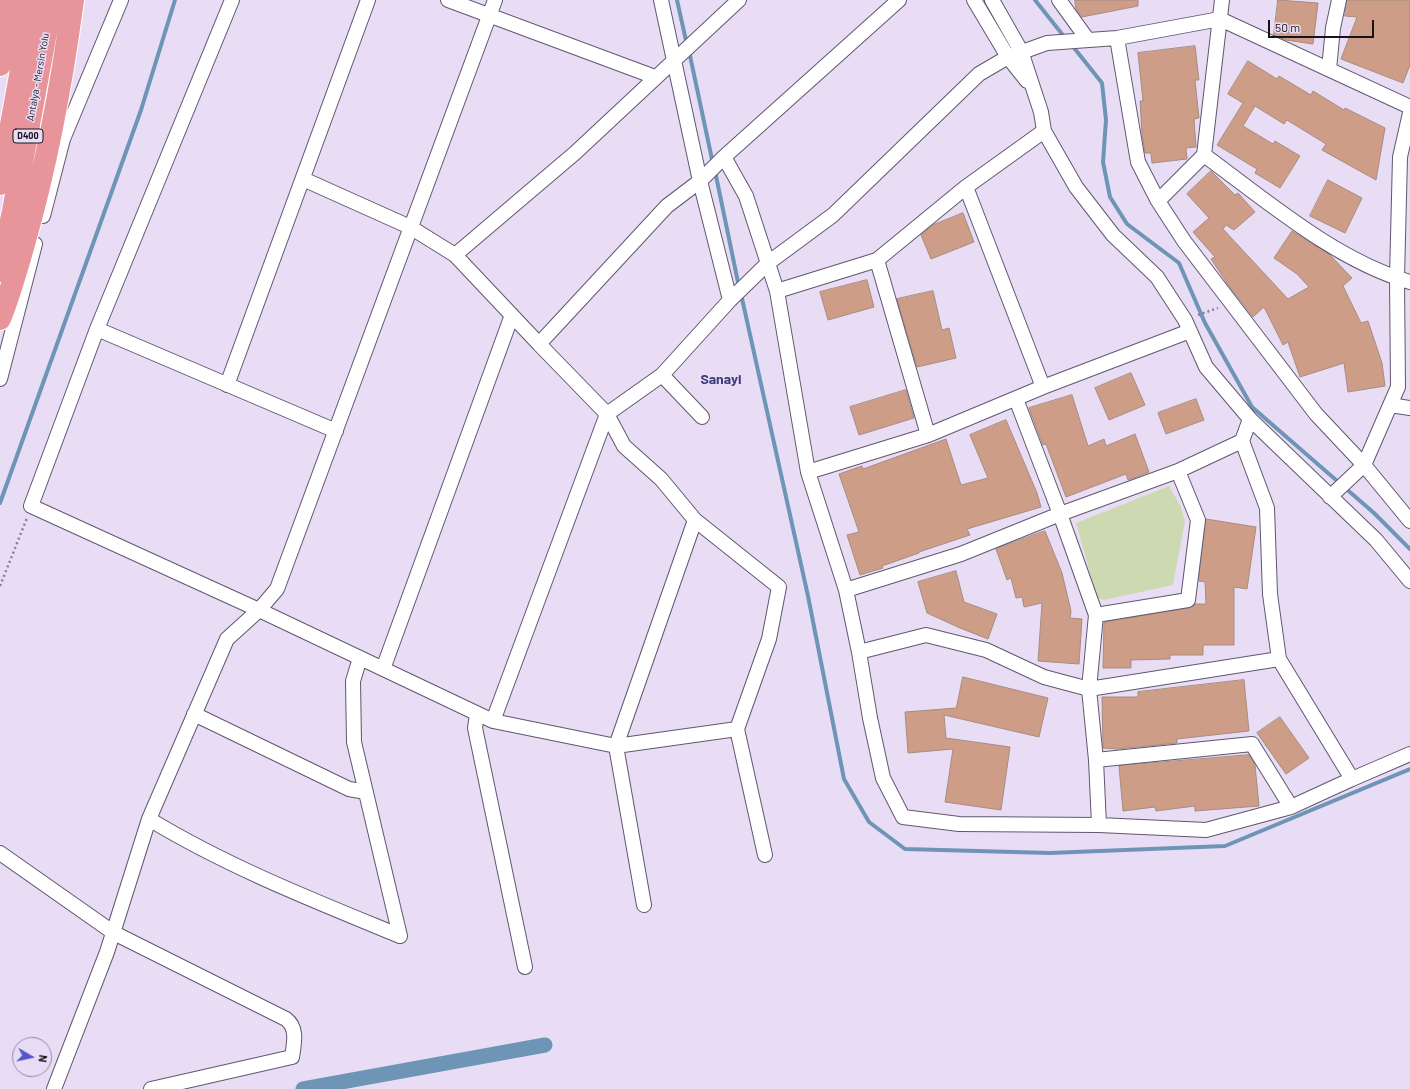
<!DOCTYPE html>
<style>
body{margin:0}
#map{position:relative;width:1410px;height:1089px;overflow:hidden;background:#e9ddf6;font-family:Barlow,sans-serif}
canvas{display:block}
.north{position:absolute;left:12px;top:1037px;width:40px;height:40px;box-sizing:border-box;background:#e9ddf6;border:1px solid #958c9e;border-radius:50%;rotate:99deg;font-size:11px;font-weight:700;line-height:16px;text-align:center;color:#17131b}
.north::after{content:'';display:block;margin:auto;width:14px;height:18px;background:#5455cc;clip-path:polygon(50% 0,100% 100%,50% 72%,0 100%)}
.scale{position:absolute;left:1268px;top:20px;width:106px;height:18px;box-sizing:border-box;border:2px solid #17131b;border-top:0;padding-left:5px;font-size:12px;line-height:14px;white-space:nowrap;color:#17131b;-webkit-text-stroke:3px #e9ddf6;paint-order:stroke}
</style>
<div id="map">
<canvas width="1410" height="1089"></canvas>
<div class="north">N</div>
<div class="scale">50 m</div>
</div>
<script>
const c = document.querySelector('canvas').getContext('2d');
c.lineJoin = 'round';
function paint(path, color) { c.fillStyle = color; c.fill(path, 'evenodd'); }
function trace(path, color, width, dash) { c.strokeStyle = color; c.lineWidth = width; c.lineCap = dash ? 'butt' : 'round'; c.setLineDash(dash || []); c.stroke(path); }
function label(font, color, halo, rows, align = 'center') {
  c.font = font + ' Barlow,sans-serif'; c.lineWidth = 3; c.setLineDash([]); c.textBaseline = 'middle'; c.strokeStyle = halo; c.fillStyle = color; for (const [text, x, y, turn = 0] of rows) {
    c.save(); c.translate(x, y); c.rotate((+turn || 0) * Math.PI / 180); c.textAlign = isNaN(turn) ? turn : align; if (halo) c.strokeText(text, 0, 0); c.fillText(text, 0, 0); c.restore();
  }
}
const green = new Path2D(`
 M 1169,486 L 1181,507 L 1185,521 L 1173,585 L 1104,600 L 1097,597 L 1076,523 Z`);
const stream = new Path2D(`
 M 677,0 L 687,45
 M 1035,0 L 1066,39
 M 1071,44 L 1102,83 L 1106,120 L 1103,162 L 1110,197 L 1127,224 L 1179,263 L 1205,323 L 1252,407 L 1374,513 L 1410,549
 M 689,51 L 713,164
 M 715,171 L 739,287
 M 741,294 L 808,596 L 844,779 L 869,822 L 905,849 L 1050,853 L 1225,846 L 1410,769
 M 0,503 L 141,110 L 175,0`);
const canal = new Path2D(`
 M 303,1089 L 545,1045`);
const building = new Path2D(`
 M 1075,0 L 1138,0 L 1138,6 L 1082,17 L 1076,9 Z
 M 1278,0 L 1318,3 L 1313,44 L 1286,40 L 1274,35 Z
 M 1347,0 L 1410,0 L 1410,65 L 1403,83 L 1341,59 L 1357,17 L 1345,16 Z
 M 1195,46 L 1199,80 L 1195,80 L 1199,118 L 1194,119 L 1196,147 L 1186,148 L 1187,159 L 1152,163 L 1151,153 L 1145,153 L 1142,134 L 1140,101 L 1143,101 L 1138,53 Z
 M 1248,61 L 1277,79 L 1279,76 L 1311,95 L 1313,91 L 1344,110 L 1345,108 L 1385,128 L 1376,180 L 1322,150 L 1326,144 L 1287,120 L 1284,124 L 1255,106 L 1243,126 L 1273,144 L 1275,141 L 1300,156 L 1280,188 L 1255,173 L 1257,169 L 1217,145 L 1243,103 L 1228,94 Z
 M 1211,171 L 1235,195 L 1238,193 L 1255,212 L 1234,230 L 1226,225 L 1223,229 L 1288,299 L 1309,287 L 1297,274 L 1274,258 L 1292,231 L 1329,254 L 1352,278 L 1343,286 L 1361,323 L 1368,321 L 1382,363 L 1385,386 L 1348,392 L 1344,363 L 1300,377 L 1288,342 L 1283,345 L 1264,307 L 1253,317 L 1229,286 L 1211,259 L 1215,257 L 1193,232 L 1209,218 L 1187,194 Z
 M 1328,180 L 1362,198 L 1345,233 L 1310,216 Z
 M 963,213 L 974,242 L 931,259 L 921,235 L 933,225 Z
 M 867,280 L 874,307 L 828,320 L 820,292 Z
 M 933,291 L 942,330 L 949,328 L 956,358 L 917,367 L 897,299 Z
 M 1131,373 L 1145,405 L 1109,420 L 1095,388 Z
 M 906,390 L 914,418 L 859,435 L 850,407 Z
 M 1072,395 L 1088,446 L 1104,439 L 1106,446 L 1135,434 L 1149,472 L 1128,480 L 1126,474 L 1066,497 L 1046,444 L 1043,445 L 1029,408 Z
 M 1196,399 L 1204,420 L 1166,434 L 1158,413 Z
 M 1006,420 L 1037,493 L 1041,507 L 967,529 L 970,535 L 919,552 L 919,553 L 882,566 L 883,568 L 860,575 L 847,535 L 859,532 L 839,474 L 862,466 L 863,469 L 946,439 L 961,485 L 988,478 L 970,435 Z
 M 1206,519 L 1256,527 L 1247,589 L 1234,587 L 1234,645 L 1203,645 L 1203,655 L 1170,655 L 1170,659 L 1131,660 L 1131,668 L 1103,668 L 1104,622 L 1189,608 L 1195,604 L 1206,604 L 1205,582 L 1199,581 Z
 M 1045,531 L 1062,573 L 1071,611 L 1070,618 L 1082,619 L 1079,664 L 1038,661 L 1042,603 L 1024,607 L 1022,597 L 1016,598 L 1011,578 L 1007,580 L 996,549 Z
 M 956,571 L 964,602 L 997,614 L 988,639 L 960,628 L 927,613 L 918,582 Z
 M 963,677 L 1048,698 L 1039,737 L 944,715 L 946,738 L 1010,747 L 1001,810 L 945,802 L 953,749 L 908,753 L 905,712 L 956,708 Z
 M 1244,680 L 1249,731 L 1177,739 L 1177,743 L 1117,749 L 1103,748 L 1102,697 L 1138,697 L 1138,692 Z
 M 1280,717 L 1309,758 L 1286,774 L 1257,733 Z
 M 1249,755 L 1255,765 L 1259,806 L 1195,811 L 1195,806 L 1156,811 L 1155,807 L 1123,811 L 1119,766 Z`);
const path = new Path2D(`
 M 1198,315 L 1218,308
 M 0,586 L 27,518`);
const minor = new Path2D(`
 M 232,0 L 97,329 L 31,506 L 259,610 L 493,721 L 616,746 L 737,729 L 769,639 L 779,587 L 695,520 L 661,479 L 624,446 L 607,414 L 539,344 L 667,206 L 700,181 L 724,157 L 899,0
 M 448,0 L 655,77
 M 974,0 L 1008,57 L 1027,81
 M 992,0 L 1021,51 L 1041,112 L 1044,131 L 1076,187 L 1113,235 L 1157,277 L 1185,320 L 1206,367 L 1250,419 L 1376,540 L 1410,581
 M 1059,0 L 1088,40
 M 1222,0 L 1204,155 L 1158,201 L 1184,241 L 1316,414 L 1364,465 L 1410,521
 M 1117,38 L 1138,162 L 1158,201
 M 1329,69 L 1333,28 L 1339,0
 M 63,139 L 121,0
 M 1204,155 C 1267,201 1335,260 1410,282
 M 724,157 L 746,196 L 777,291 L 808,472 L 846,590 L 859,652 L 926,635 L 986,650 L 1044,677 L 1089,689 L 1096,760 L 1099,825 L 1206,830 L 1291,807 L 1352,779 L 1279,659 L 1270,594 L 1267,508 L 1242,441 L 1250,419
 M 303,179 L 410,227 L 455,255
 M 966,187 L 1043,387
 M 43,216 L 63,139 L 50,139
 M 877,260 L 928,435
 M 777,291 L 877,260 L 966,187 L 1044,131
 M 730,300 L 768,263 L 833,215 L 979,74 L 1008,57 L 1047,43 L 1117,38 L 1220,19 L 1410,107
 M 97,329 L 336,431
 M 539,344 L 455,255 L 575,153 L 739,0
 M 662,375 L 702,417
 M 0,379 L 35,244
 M 227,385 L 368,0
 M 1016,399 L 1060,514 L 1096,615 L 1089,689 L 1279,659
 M 1390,405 L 1410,408
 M 808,472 L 928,435 L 1043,387 L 1190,331
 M 1330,497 L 1364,465 L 1398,387 L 1397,278 L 1400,157 L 1410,113
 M 846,590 L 961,554 L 1060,514 L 1178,471 L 1242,441
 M 1096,615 L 1188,600 L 1198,520 L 1178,471
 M 859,652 L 870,718 L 883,778 L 903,817 L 959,824 L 1099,825
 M 360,658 L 353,681 L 354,742 L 400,936
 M 383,669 L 512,315
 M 194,714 L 349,789 L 366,792
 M 477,714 L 475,728 L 525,967
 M 493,721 L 607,414 L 662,375 L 730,300 L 700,181 L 661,0
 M 737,729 L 765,855
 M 1096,760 L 1252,744 L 1291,807
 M 1352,779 L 1410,754
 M 149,819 C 228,867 315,901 400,936
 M 0,853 L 114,933 L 286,1019 C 298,1028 294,1043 292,1057 L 151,1089
 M 644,905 L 616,746 L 695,520
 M 54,1089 L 107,952 L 149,819 L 227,639 L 259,610 L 277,589 L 495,0`);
const trunk = new Path2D(`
 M 0,65 L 11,0
 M 0,184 L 24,54 L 33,0
 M 0,271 L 13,211 L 52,0
 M 0,319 C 10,294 17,269 24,244 C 47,164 62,82 73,0`);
const shields = [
 [28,136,30]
];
const shieldNames = [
 ["D400",28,136]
];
const streetNames = [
 ["Antalya - Mersin Yolu",38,77,-80]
];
const districtNames = [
 ["Sanayi",721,379]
];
paint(green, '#cddab1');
trace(stream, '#6f95b6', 4);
trace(canal, '#6f95b6', 15);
paint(building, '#cd9d88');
trace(building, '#a68c81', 1);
trace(minor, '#61576c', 16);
trace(trunk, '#fff', 24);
trace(path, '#888091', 2.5, [2, 3]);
trace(minor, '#fff', 14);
trace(trunk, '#e7949b', 22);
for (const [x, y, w] of shields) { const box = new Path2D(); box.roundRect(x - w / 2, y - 7, w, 14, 3); c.fillStyle = '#e9ddf6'; c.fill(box); trace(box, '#17131b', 1); }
label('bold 9px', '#17131b', null, shieldNames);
label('10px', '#17131b', '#e9ddf6', streetNames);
label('bold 14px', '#393d79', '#e9ddf6', districtNames);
</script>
